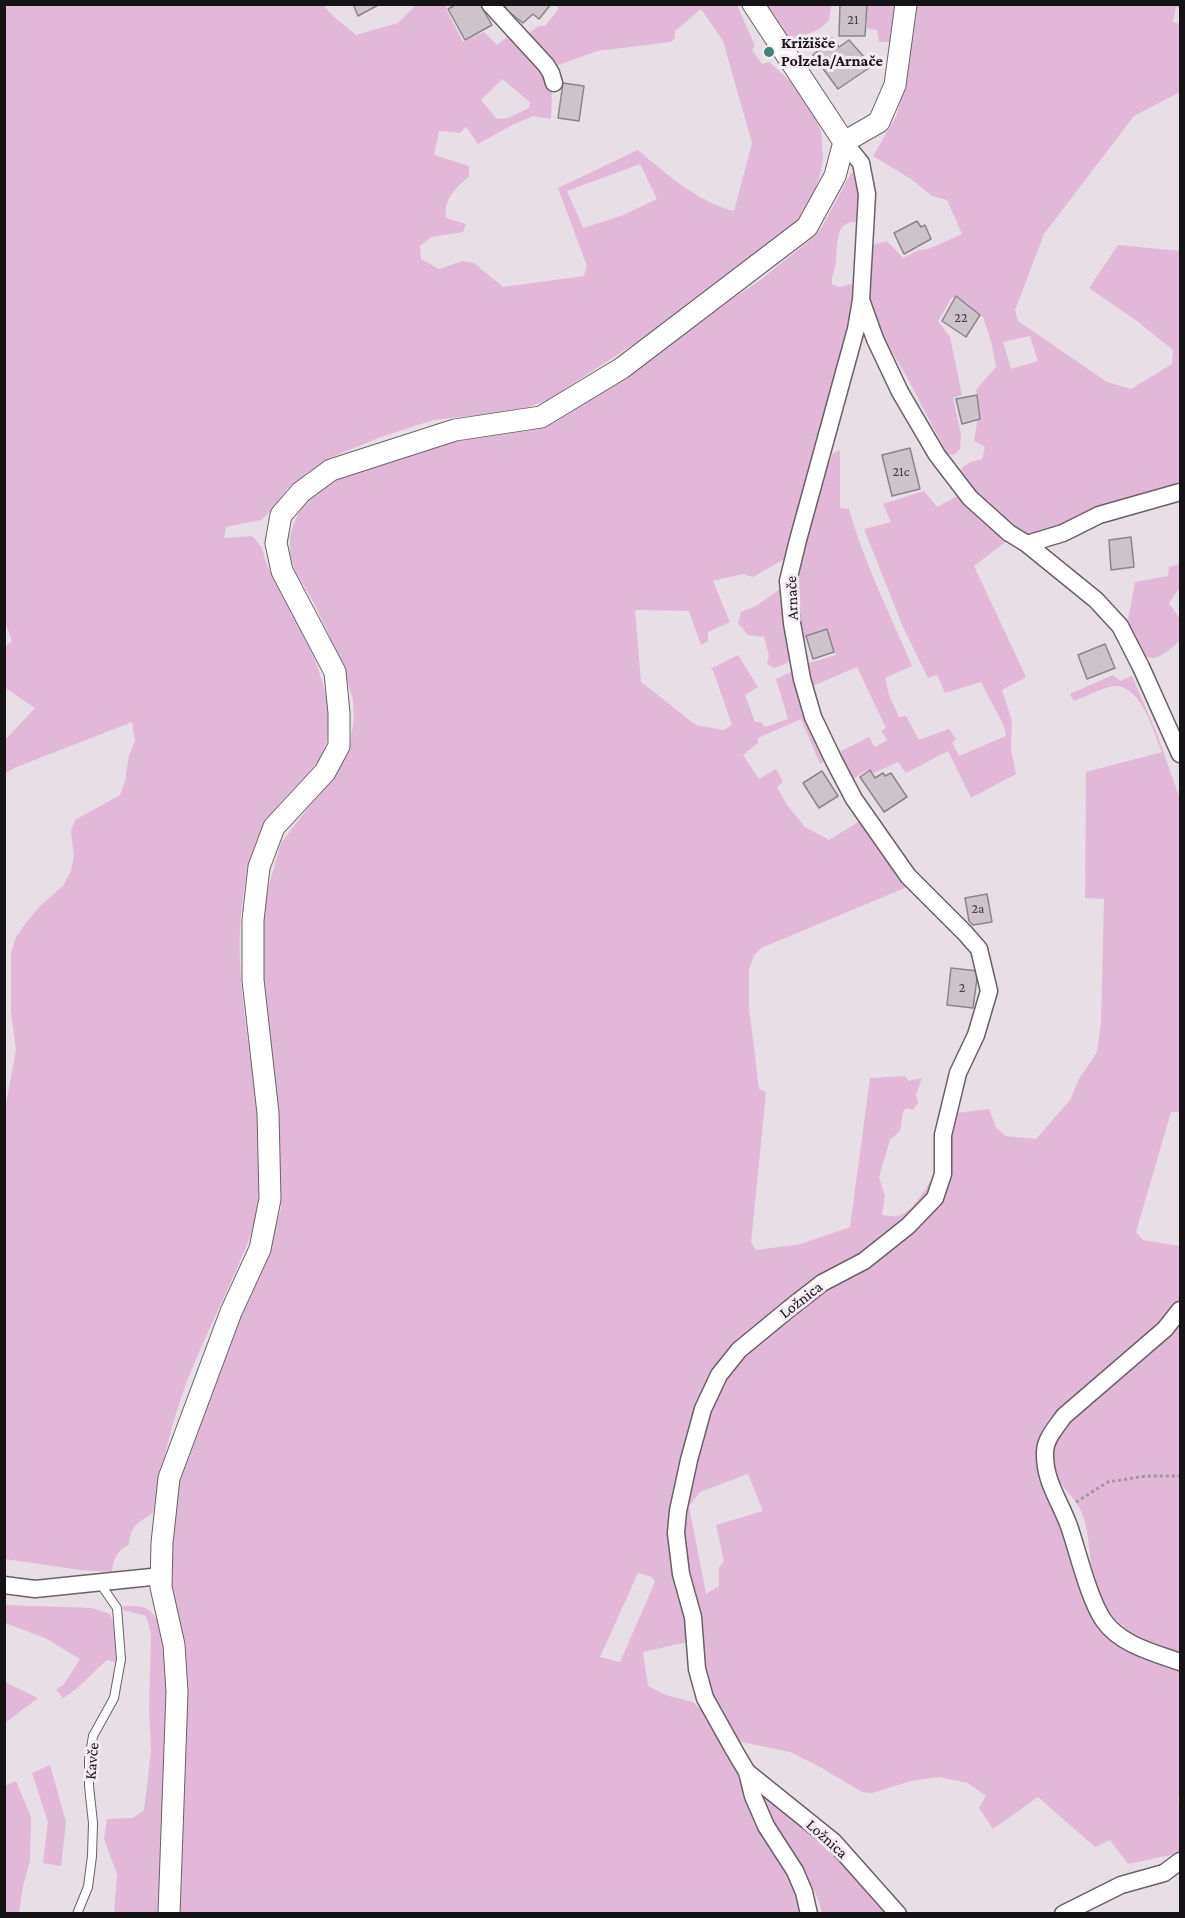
<!DOCTYPE html>
<meta charset="utf-8">
<style>
body{margin:0}
#map{position:relative;width:1185px;height:1918px;overflow:hidden;background:#e8dee5;font-family:"Crimson Pro",serif}
canvas{display:block}
.frame{position:absolute;inset:0;border:6px solid #161316;pointer-events:none}
</style>
<div id="map">
<canvas width="1185" height="1918"></canvas>
<div class="frame"></div>
</div>
<script>
const c = document.querySelector('canvas').getContext('2d');
c.lineJoin = 'round';
function paint(path, color) { c.fillStyle = color; c.fill(path, 'evenodd'); }
function trace(path, color, width, dash) { c.strokeStyle = color; c.lineWidth = width; c.lineCap = dash ? 'butt' : 'round'; c.setLineDash(dash || []); c.stroke(path); }
function label(font, color, halo, rows, align = 'center') {
  c.font = font + ' "Crimson Pro",serif'; c.lineWidth = 6; c.setLineDash([]); c.textBaseline = 'middle'; c.strokeStyle = halo; c.fillStyle = color; for (const [text, x, y, turn = 0] of rows) {
    c.save(); c.translate(x, y); c.rotate((+turn || 0) * Math.PI / 180); c.textAlign = isNaN(turn) ? turn : align; if (halo) c.strokeText(text, 0, 0); c.fillText(text, 0, 0); c.restore();
  }
}
const green = new Path2D(`
 M 5,5 L 323,5 L 333,16 L 356,35 L 398,23 L 416,5 L 446,5 L 446,9 L 463,42 L 484,32 L 497,45 L 510,35 L 539,65 L 552,88 L 551,119 L 533,116 L 510,126 L 478,144 L 466,127 L 460,133 L 439,131 L 434,155 L 469,166 L 469,176 C 456,188 443,199 446,218 L 466,224 L 463,232 L 431,237 L 420,246 L 421,259 L 439,269 L 463,261 L 474,263 L 503,287 L 584,276 L 587,266 L 558,188 L 638,150 C 665,173 699,203 734,211 L 752,143 L 723,41 L 701,9 L 675,31 L 675,38 L 671,42 L 597,51 L 553,67 L 525,36 L 539,26 L 545,26 L 558,10 L 557,5 L 737,5 L 755,46 L 752,50 L 762,64 L 769,62 L 789,80 L 815,117 L 821,131 L 823,159 L 820,175 L 810,204 L 792,229 L 666,323 L 548,400 L 526,408 L 497,413 L 433,420 L 381,437 L 327,459 L 307,473 L 287,489 L 271,511 L 261,520 L 226,527 L 224,538 L 252,536 C 267,552 261,550 268,567 C 276,586 289,604 298,622 C 316,661 345,720 318,761 C 306,778 289,792 276,808 C 257,831 248,860 244,890 C 226,996 271,1101 258,1207 C 255,1228 246,1247 238,1266 C 221,1305 202,1343 187,1381 C 172,1421 160,1471 153,1513 C 138,1523 130,1525 129,1545 C 117,1550 113,1560 112,1572 L 80,1570 L 5,1559 L 4,1115 L 16,1050 L 11,1013 L 11,953 L 16,937 L 26,923 L 40,906 L 63,886 L 71,871 L 74,856 L 71,831 L 75,820 L 120,795 L 125,781 L 129,755 L 135,741 L 132,722 L 14,768 L 5,774 L 5,740 L 35,708 L 4,687 L 5,647 L 12,641 L 4,619 ZM 502,79 L 530,102 L 529,108 L 508,118 L 497,119 L 481,100 ZM 640,164 L 657,199 L 621,216 L 583,228 L 567,191 Z
 M 763,5 L 831,5 L 829,20 L 821,28 L 791,42 L 787,40 Z
 M 866,5 L 898,5 L 892,42 L 879,42 L 877,30 L 867,28 Z
 M 915,5 L 1180,5 L 1180,8 L 1176,7 L 1173,22 L 1180,24 L 1180,92 L 1134,116 L 1044,234 L 1015,310 L 1018,321 L 1107,382 L 1131,389 L 1172,364 L 1173,350 L 1137,321 L 1089,288 L 1118,245 L 1180,251 L 1180,485 L 1029,541 L 982,503 L 961,475 L 962,468 L 970,462 L 982,459 L 985,447 L 974,441 L 979,410 L 976,390 L 996,367 L 992,345 L 983,317 L 952,297 L 938,321 L 950,337 L 962,395 L 953,398 L 961,435 L 960,449 L 954,455 L 947,454 L 908,379 L 877,326 L 871,303 L 870,281 L 872,245 L 887,241 L 903,258 L 919,250 L 928,249 L 962,234 L 947,200 L 932,196 L 911,179 L 873,156 L 896,117 L 901,100 ZM 1030,336 L 1038,361 L 1011,369 L 1003,342 Z
 M 851,173 L 857,173 L 860,222 C 834,219 838,243 836,261 C 836,269 831,275 832,284 L 839,287 L 856,283 L 846,336 L 788,557 L 753,577 L 743,574 L 713,581 L 730,622 L 708,632 L 708,641 L 701,645 L 689,611 L 635,610 L 641,682 L 696,725 L 723,730 L 732,725 L 713,670 L 710,669 L 738,655 L 758,687 L 745,695 L 755,722 L 761,722 L 765,727 L 788,719 L 776,679 L 795,670 L 827,760 L 820,764 L 801,719 L 758,738 L 758,743 L 743,755 L 759,779 L 776,769 L 783,782 L 777,787 L 787,805 L 805,827 L 829,840 L 863,819 L 912,885 L 761,948 L 754,956 L 749,969 L 749,1008 L 759,1089 L 766,1092 L 751,1242 L 756,1250 L 801,1244 L 850,1227 L 870,1078 L 905,1076 L 908,1081 L 922,1078 L 916,1095 L 918,1103 L 913,1110 L 906,1108 L 903,1112 L 900,1131 L 890,1140 L 879,1177 L 885,1196 L 882,1215 C 886,1215 893,1217 897,1216 C 911,1214 924,1191 931,1180 L 935,1180 L 924,1203 L 905,1222 L 723,1360 L 703,1389 L 687,1444 L 679,1486 L 692,1641 L 643,1652 L 648,1686 L 666,1695 L 693,1702 L 698,1707 L 705,1709 L 723,1741 L 799,1890 L 806,1913 L 177,1914 L 168,1583 L 179,1478 L 230,1339 L 264,1262 L 281,1209 L 278,1114 L 262,969 L 261,928 L 269,885 L 281,843 L 341,765 L 348,754 L 354,720 L 353,700 L 342,663 L 313,601 L 295,571 L 290,553 L 290,536 L 294,523 L 300,510 L 319,488 L 342,477 L 427,449 L 462,440 L 532,428 L 556,422 L 638,369 L 700,320 L 759,281 L 810,240 L 822,227 ZM 638,1573 L 652,1577 L 655,1582 L 620,1662 L 600,1657 Z
 M 840,450 L 840,508 L 849,509 C 864,563 890,614 912,666 L 885,678 L 889,695 L 899,717 L 906,716 L 919,740 L 949,729 L 956,739 L 952,742 L 959,756 L 1006,736 L 1004,726 L 981,682 L 945,693 L 937,675 L 928,678 L 903,627 L 864,529 L 891,522 L 883,504 L 924,491 L 937,507 L 961,494 L 1008,540 L 974,566 L 1026,677 L 1002,690 L 1012,721 L 1011,749 L 1016,774 L 971,798 L 948,751 L 906,773 L 898,762 L 874,773 L 869,769 L 851,780 L 835,754 L 869,737 L 875,747 L 887,740 L 881,731 L 886,728 L 857,667 L 808,688 L 803,665 L 836,655 L 825,631 L 799,639 C 798,611 797,583 801,555 C 807,520 820,486 833,453 Z
 M 1180,564 L 1180,587 L 1169,603 L 1180,619 L 1180,640 C 1152,667 1146,663 1126,632 L 1135,582 L 1168,576 L 1169,567 Z
 M 779,590 L 786,592 L 792,658 L 785,664 L 774,668 L 767,664 L 769,656 L 764,637 L 748,635 L 738,623 L 741,612 L 756,606 Z
 M 1113,675 L 1120,681 L 1132,676 L 1157,734 L 1180,799 L 1180,1112 L 1171,1112 L 1136,1232 L 1143,1240 L 1180,1246 L 1180,1301 L 1150,1333 L 1052,1416 L 1042,1430 L 1037,1459 L 1093,1612 L 1161,1662 L 1180,1672 L 1180,1796 L 1178,1798 L 1180,1815 L 1180,1853 L 1128,1864 L 1110,1840 L 1095,1847 L 1038,1797 L 993,1829 L 979,1808 L 986,1796 L 968,1783 L 939,1777 L 911,1781 L 872,1793 L 862,1792 L 822,1768 L 790,1752 L 737,1741 L 717,1710 L 705,1671 L 684,1560 L 683,1515 L 714,1394 L 736,1362 L 828,1285 L 928,1217 L 939,1196 L 956,1113 L 989,1109 L 996,1127 L 1005,1136 L 1036,1139 L 1070,1100 L 1079,1079 L 1097,1052 L 1101,1022 L 1104,899 L 1085,898 L 1086,772 L 1162,752 C 1153,732 1142,685 1114,686 C 1107,686 1082,698 1074,701 L 1070,694 ZM 748,1474 L 763,1511 L 716,1525 L 724,1561 L 719,1568 L 719,1586 L 706,1594 L 689,1506 L 700,1492 Z
 M 1180,1321 L 1180,1657 C 1156,1646 1127,1636 1111,1613 C 1105,1605 1096,1591 1094,1581 C 1088,1557 1091,1532 1080,1509 C 1070,1490 1053,1483 1052,1458 C 1051,1445 1059,1434 1064,1423 Z
 M 5,1605 L 92,1608 L 110,1614 L 118,1637 L 116,1662 L 107,1660 C 92,1673 80,1688 63,1698 L 56,1690 L 64,1684 L 80,1659 L 45,1638 L 5,1623 Z
 M 123,1606 C 129,1606 136,1605 142,1607 C 162,1612 163,1644 167,1661 L 159,1913 L 114,1913 L 117,1874 L 104,1839 L 107,1819 L 133,1818 L 144,1810 L 151,1752 L 149,1707 L 151,1633 L 146,1616 L 123,1610 Z
 M 5,1682 L 38,1698 L 5,1723 Z
 M 50,1765 L 66,1822 L 61,1866 L 43,1863 L 48,1822 L 32,1773 Z
 M 16,1781 L 31,1817 L 30,1861 L 23,1886 L 19,1913 L 5,1913 L 5,1786 Z
 M 757,1784 L 804,1821 L 893,1913 L 822,1913 C 814,1876 787,1852 770,1820 C 764,1809 761,1796 757,1784 Z`);
const building = new Path2D(`
 M 353,4 L 380,4 L 358,16 Z
 M 457,4 L 480,4 L 492,25 L 465,40 L 448,9 Z
 M 507,4 L 551,4 L 539,19 L 533,14 L 523,23 L 504,8 Z
 M 840,4 L 867,4 L 865,36 L 839,36 Z
 M 832,38 L 839,47 L 849,40 L 872,66 L 838,89 L 813,55 Z
 M 563,83 L 584,86 L 579,121 L 558,118 Z
 M 917,221 L 921,227 L 925,225 L 931,239 L 904,254 L 894,233 Z
 M 956,296 L 980,315 L 966,337 L 942,321 Z
 M 977,395 L 980,419 L 962,424 L 956,399 Z
 M 910,448 L 920,489 L 892,496 L 882,455 Z
 M 1131,537 L 1134,567 L 1111,570 L 1109,540 Z
 M 827,629 L 834,652 L 813,659 L 806,636 Z
 M 1105,644 L 1115,668 L 1087,679 L 1078,655 Z
 M 870,770 L 875,778 L 883,773 L 885,776 L 891,773 L 907,797 L 884,812 L 860,777 Z
 M 822,771 L 838,796 L 819,808 L 803,783 Z
 M 987,894 L 992,922 L 973,925 L 969,921 L 965,898 Z
 M 951,968 L 978,971 L 973,1008 L 947,1005 Z`);
const path = new Path2D(`
 M 1076,1502 L 1108,1482 L 1146,1476 L 1180,1476`);
const service = new Path2D(`
 M 77,1914 L 88,1887 L 92,1856 L 93,1823 L 89,1786 L 89,1760 L 93,1736 L 114,1698 L 121,1659 L 117,1608 L 99,1582`);
const minor = new Path2D(`
 M 490,4 L 546,65 L 551,73 L 554,83
 M 844,142 L 861,163 L 867,194 L 861,300 L 875,339 L 900,392 L 937,455 L 970,498 L 1009,533 L 1027,544 L 1096,600 L 1120,626 L 1141,667 L 1180,754
 M 861,300 L 856,329 L 798,540 L 788,581 L 792,623 L 802,679 L 813,717 L 834,761 L 854,799 L 908,876 L 965,933 L 979,949 L 989,991 L 976,1035 L 958,1073 L 943,1135 L 943,1174 L 935,1198 L 908,1226 L 864,1261 L 822,1283 L 790,1308 L 739,1350 L 719,1375 L 703,1409 L 689,1460 L 678,1511 L 676,1533 L 681,1574 L 693,1617 L 697,1669 L 705,1698 L 734,1750 L 747,1772 L 834,1842 L 898,1914
 M 1027,544 L 1063,533 L 1099,515 L 1180,492
 M 1180,1310 L 1165,1329 L 1064,1416 C 1057,1426 1045,1439 1045,1452 C 1044,1481 1060,1501 1069,1526 C 1078,1552 1089,1600 1104,1621 C 1121,1645 1155,1653 1180,1662
 M 4,1585 L 35,1589 L 161,1576
 M 747,1772 L 753,1796 L 766,1826 L 795,1871 L 804,1892 L 809,1914
 M 1063,1914 L 1121,1885 L 1164,1873 L 1180,1861`);
const tertiary = new Path2D(`
 M 753,4 L 844,142
 M 169,1914 L 177,1692 L 174,1645 L 161,1587 L 162,1543 L 169,1478 L 231,1312 L 260,1249 L 270,1199 L 268,1113 L 253,980 L 253,920 L 259,867 L 274,827 L 325,772 L 339,746 L 339,713 L 335,672 L 282,571 L 276,543 L 281,515 L 301,492 L 331,470 L 455,430 L 541,417 L 622,368 L 807,227 L 835,176 L 844,142 L 879,122 L 895,85 L 906,4`);
const markers = [
 [769,52,6,"#3d837a"]
];
const numberNames = [
 ["21",853,20],
 ["22",961,318],
 ["21c",901,472],
 ["2a",978,909],
 ["2",962,988]
];
const poiNames = [
 ["Križišče",781,43],
 ["Polzela/Arnače",781,61]
];
const streetNames = [
 ["Arnače",792,598,-92],
 ["Ložnica",801,1300,-38],
 ["Kavče",92,1761,-85],
 ["Ložnica",827,1839,42]
];
paint(green, '#e1b8d8');
paint(building, '#cdc4cb');
trace(building, '#8d848b', 1.5);
trace(service, '#696167', 10);
trace(minor, '#696167', 19);
trace(tertiary, '#696167', 23);
trace(path, '#a0989e', 3, [3, 3]);
trace(service, '#fff', 8);
trace(minor, '#fff', 16);
trace(tertiary, '#fff', 21);
for (const [x, y, r, color] of markers) { const dot = new Path2D(); dot.arc(x, y, r, 0, 2 * Math.PI); c.fillStyle = color; c.fill(dot); trace(dot, '#f5ebf3', 2); }
label('14px', '#443f43', null, numberNames);
label('bold 16px', '#161316', '#f5ebf3', poiNames, 'left');
label('16px', '#161316', '#f5ebf3', streetNames);
</script>
